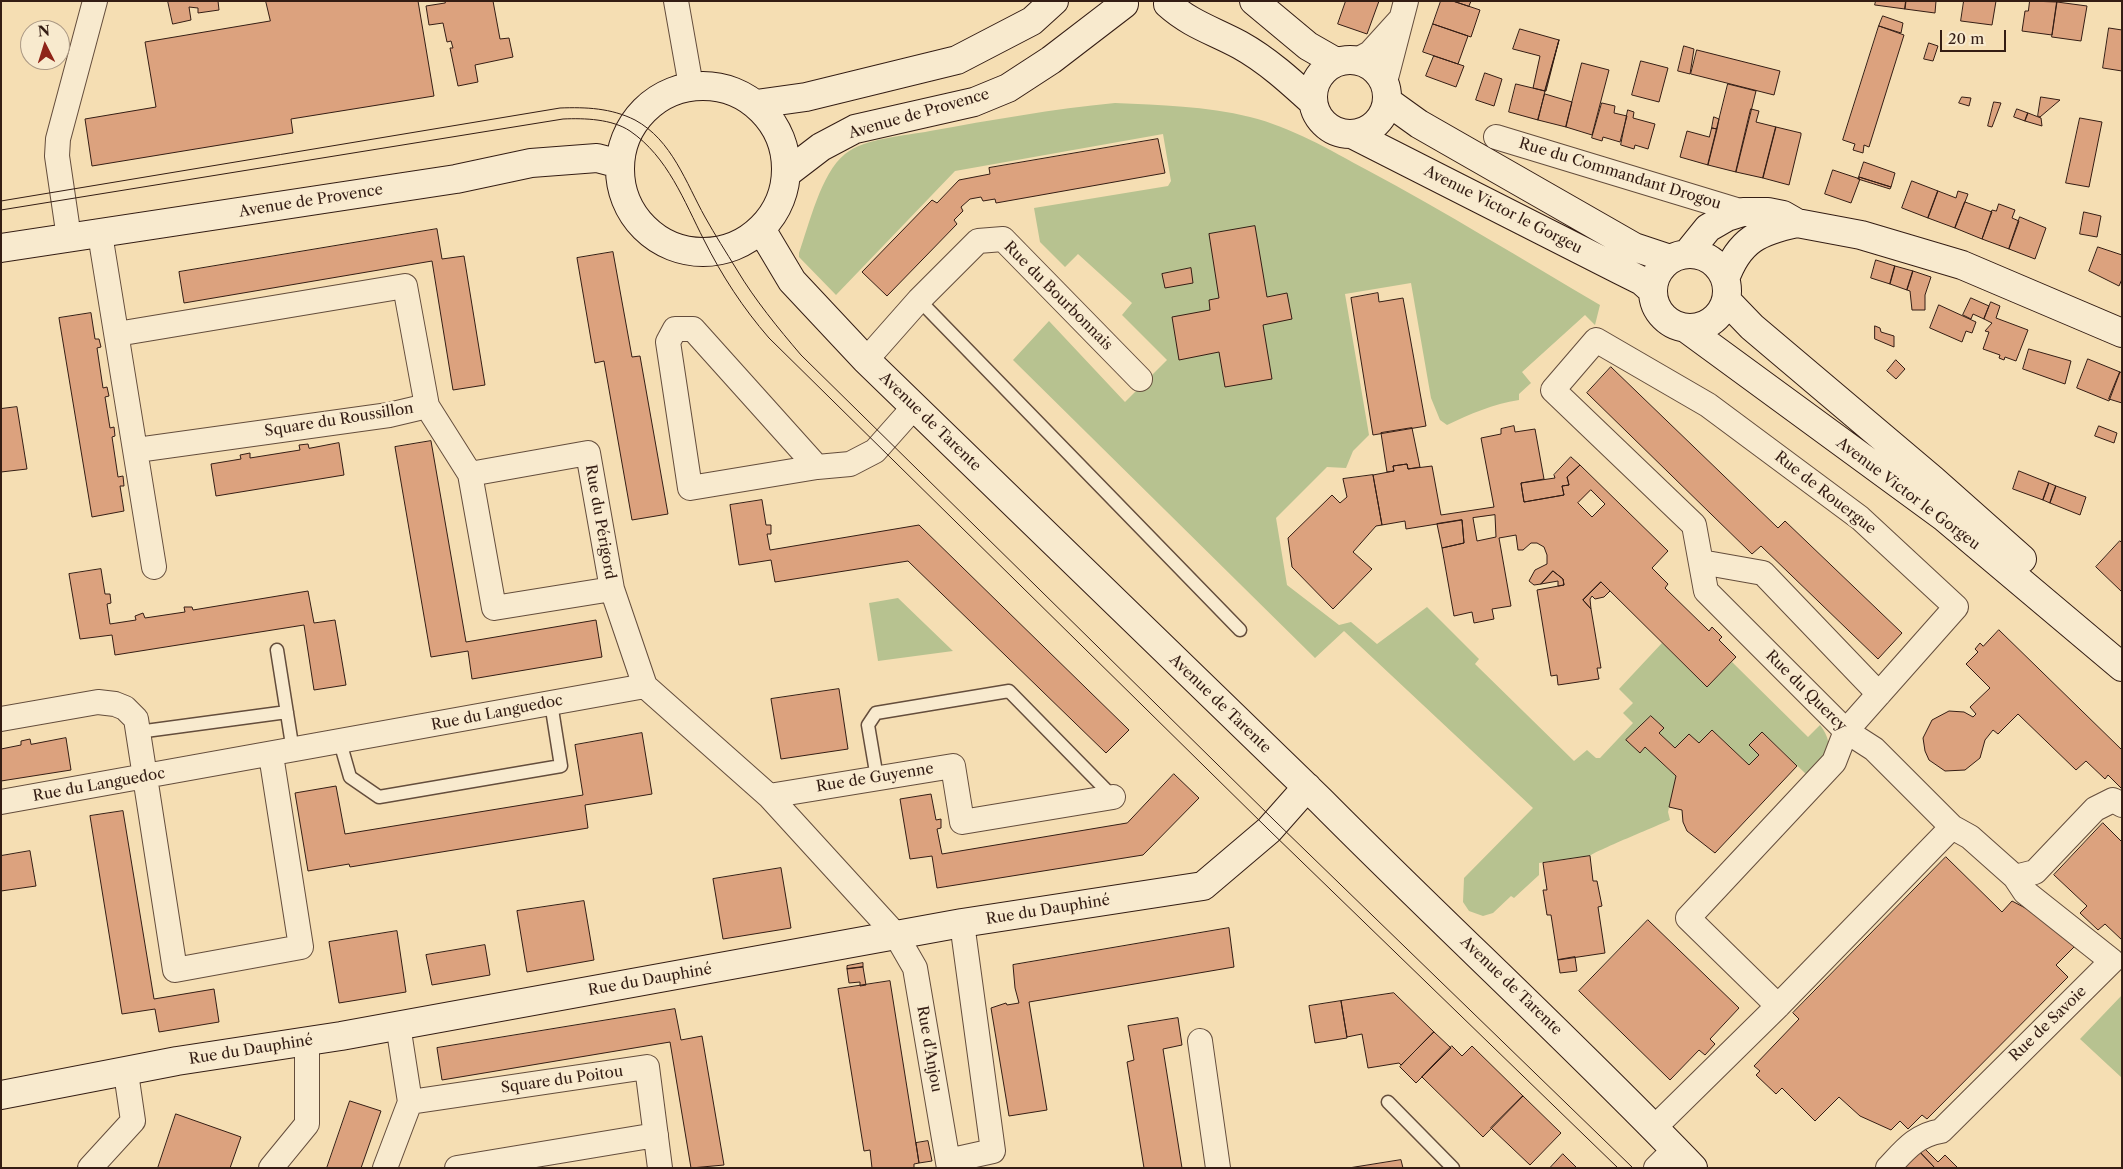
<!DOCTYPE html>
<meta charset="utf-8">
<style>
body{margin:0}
#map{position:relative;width:2123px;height:1169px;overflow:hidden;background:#f5deb3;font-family:"Libre Caslon Text",serif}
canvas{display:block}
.frame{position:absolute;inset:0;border:2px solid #341d14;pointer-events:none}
.north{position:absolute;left:20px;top:20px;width:50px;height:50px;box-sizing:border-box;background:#f8eace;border:1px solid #aa9884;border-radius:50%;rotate:355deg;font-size:14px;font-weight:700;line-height:20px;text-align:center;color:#341d14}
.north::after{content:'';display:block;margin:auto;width:18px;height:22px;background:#8f2418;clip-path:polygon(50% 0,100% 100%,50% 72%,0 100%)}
.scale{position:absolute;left:1940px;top:30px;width:66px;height:22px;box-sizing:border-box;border:2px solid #341d14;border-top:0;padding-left:6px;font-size:15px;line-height:18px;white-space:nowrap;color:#341d14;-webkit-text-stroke:4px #f8eace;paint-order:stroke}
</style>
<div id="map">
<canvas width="2123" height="1169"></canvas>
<div class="frame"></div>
<div class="north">N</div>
<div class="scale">20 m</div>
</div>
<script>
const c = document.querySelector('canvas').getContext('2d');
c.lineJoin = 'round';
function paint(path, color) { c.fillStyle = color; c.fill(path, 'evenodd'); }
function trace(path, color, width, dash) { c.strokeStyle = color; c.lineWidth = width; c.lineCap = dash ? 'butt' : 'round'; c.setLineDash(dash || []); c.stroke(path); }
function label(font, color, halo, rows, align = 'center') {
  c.font = font + ' "Libre Caslon Text",serif'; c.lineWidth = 5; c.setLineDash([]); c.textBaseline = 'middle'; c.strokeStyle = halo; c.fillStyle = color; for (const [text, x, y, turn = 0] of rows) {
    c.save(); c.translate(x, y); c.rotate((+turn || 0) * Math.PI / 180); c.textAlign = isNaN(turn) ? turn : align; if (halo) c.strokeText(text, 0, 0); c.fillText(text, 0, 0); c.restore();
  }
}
const green = new Path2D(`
 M 1115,103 C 1160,105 1206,106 1250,117 C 1291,127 1330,150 1367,170 C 1446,212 1523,260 1600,305 L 1595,325 L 1585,315 L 1522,372 L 1531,383 L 1519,394 L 1519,400 C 1493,404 1470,414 1447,425 L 1440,420 L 1431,398 L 1411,283 L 1345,294 L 1369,435 L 1353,451 L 1346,468 L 1327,467 L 1276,518 L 1287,585 L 1339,625 L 1351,622 L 1377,644 L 1427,607 L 1479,659 L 1475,664 L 1574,761 L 1587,750 L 1596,758 L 1600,758 L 1633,723 L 1623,713 L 1633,703 L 1619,689 L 1662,643 L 1707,687 L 1732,662 L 1808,737 L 1820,725 C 1838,749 1824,757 1807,775 L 1762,732 L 1749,745 L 1759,755 L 1749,765 L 1712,730 L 1699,743 L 1675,748 L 1659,733 L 1663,728 L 1651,716 L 1627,740 L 1640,753 L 1645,747 L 1676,776 L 1668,812 L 1670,820 C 1659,825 1593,852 1590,856 L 1539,863 L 1539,875 L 1514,898 L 1511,896 L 1493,913 L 1483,916 L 1469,911 L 1463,902 L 1464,878 L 1533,808 L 1344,631 L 1315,658 L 1013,360 L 1049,321 L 1125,402 L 1167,360 L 1122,315 L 1132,303 L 1078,254 L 1065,267 L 1040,242 L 1034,208 L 1168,186 L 1171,181 L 1163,134 L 955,171 L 836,295 L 799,257 L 799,253 C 809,225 821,173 845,154 C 865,138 905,136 930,131 C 991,120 1053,109 1115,103 Z
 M 898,598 L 953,651 L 878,661 L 869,603 Z
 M 2122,995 L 2122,1078 L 2080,1039 Z`);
const building = new Path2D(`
 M 168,1 L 218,1 L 219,10 L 198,13 L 198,8 L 189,7 L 191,20 L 173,24 Z
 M 266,1 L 418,1 L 434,96 L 291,119 L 293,133 L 92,166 L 85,119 L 156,107 L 145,42 L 270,21 Z
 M 445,1 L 493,1 L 500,39 L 509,38 L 513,57 L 475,65 L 478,82 L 458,86 L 450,48 L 453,48 L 451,41 L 447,42 L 443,23 L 429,25 L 426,6 L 445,3 Z
 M 1346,1 L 1379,1 L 1367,34 L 1338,24 Z
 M 1441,1 L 1453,1 L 1480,10 L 1471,37 L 1433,24 Z
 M 1453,1 L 1471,1 L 1469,6 Z
 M 1876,1 L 1906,1 L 1905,9 L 1875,5 Z
 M 1906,1 L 1936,1 L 1935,13 L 1905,9 Z
 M 1964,1 L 1996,1 L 1992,25 L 1961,21 Z
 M 2030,1 L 2057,2 L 2052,35 L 2022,31 L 2025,11 L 2028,11 Z
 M 2057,2 L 2087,6 L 2081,41 L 2052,37 Z
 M 1883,16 L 1903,23 L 1901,33 L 1879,26 Z
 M 1433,24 L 1468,36 L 1458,64 L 1423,52 Z
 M 1879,26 L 1904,35 L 1869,147 L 1864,145 L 1863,153 L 1853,150 L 1855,144 L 1843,140 Z
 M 2109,28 L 2122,30 L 2122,71 L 2103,68 Z
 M 1520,29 L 1559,40 L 1545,91 L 1533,88 L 1540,56 L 1513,49 Z
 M 1559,40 L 1546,91 L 1545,91 Z
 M 1929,43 L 1938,46 L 1933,61 L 1924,59 Z
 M 1684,46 L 1694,49 L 1690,74 L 1678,71 Z
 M 1697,50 L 1780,71 L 1774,95 L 1691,74 Z
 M 1434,56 L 1464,66 L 1456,87 L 1426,76 Z
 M 1641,61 L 1668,68 L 1659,102 L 1632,95 Z
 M 1582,63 L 1609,70 L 1592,135 L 1566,127 Z
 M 1485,73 L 1502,79 L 1494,106 L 1476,100 Z
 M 1516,84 L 1545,91 L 1538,120 L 1509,112 Z
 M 1728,84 L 1756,91 L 1736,172 L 1708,165 Z
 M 1545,94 L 1572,102 L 1566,127 L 1538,120 Z
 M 1962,97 L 1971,98 L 1969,106 L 1959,103 Z
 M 2041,97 L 2060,100 L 2040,117 L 2038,116 Z
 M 1994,102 L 2001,103 L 1992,127 L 1988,126 Z
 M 1602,103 L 1615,106 L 1614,113 L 1627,116 L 1620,142 L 1603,137 L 1602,141 L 1592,138 Z
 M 1751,109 L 1759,111 L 1756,122 L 1776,127 L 1763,178 L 1736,172 Z
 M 2017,109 L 2028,113 L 2025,121 L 2014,117 Z
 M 1628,110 L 1634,112 L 1633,118 L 1655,124 L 1648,149 L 1635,145 L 1634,149 L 1621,145 Z
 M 2028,113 L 2041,118 L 2042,126 L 2025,121 Z
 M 1714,117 L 1719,119 L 1717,129 L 1712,128 Z
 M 2080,118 L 2102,122 L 2089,187 L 2066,183 Z
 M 1776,127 L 1801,133 L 1801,135 L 1789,185 L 1763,178 Z
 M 1712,128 L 1717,129 L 1708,165 L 1680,157 L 1687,131 L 1709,137 Z
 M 1158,139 L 1165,173 L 996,203 L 995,199 L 983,201 L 981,197 L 970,199 L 961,207 L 963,211 L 954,220 L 957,224 L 887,296 L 862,272 L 932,200 L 937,203 L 959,180 L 990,174 L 989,168 Z
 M 1864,162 L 1895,173 L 1891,187 L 1859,177 Z
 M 1833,170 L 1860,179 L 1851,203 L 1825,194 Z
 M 1859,177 L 1891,187 L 1890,189 L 1858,179 Z
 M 1912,181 L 1938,191 L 1928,218 L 1902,208 Z
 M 1938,191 L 1956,198 L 1958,191 L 1968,194 L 1955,228 L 1928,218 Z
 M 1965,202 L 1992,212 L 1982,239 L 1955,228 Z
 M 1999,204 L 2015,210 L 2012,218 L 2019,221 L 2009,249 L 1982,239 L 1992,210 L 1996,211 Z
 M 2084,212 L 2101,216 L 2097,237 L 2080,234 Z
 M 2020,217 L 2046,228 L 2035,259 L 2009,249 Z
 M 1255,226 L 1267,297 L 1287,293 L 1292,319 L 1263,325 L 1272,379 L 1225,387 L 1219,352 L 1179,360 L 1172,317 L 1210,310 L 1209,300 L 1219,298 L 1209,234 Z
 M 437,229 L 442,259 L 464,256 L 485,385 L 453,390 L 432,261 L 184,303 L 179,272 Z
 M 2098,247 L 2122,255 L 2122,279 L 2119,286 L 2089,271 Z
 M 613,252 L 632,357 L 640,356 L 668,514 L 632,520 L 604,361 L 595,363 L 577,258 Z
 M 1876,260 L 1895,266 L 1890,284 L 1871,278 Z
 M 1895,266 L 1913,271 L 1907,290 L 1890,284 Z
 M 1191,268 L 1193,283 L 1165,288 L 1162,274 Z
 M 1913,271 L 1931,277 L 1925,295 L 1925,310 L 1912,310 L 1910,291 L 1907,290 Z
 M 1378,293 L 1379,302 L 1403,298 L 1426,426 L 1373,435 L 1351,298 Z
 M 1971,298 L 1989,306 L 1984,319 L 1973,314 L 1971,319 L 1963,315 Z
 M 1991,302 L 2000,306 L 1996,318 L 2028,330 L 2016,361 L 2005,357 L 2004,360 L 1999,358 L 2000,355 L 1983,349 L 1989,332 L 1985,331 L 1992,323 L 1984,319 Z
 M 1939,305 L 1976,322 L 1972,333 L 1966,331 L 1962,342 L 1930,328 Z
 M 91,313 L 95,339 L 99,339 L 101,347 L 97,348 L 103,388 L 107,387 L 109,396 L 105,397 L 110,428 L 114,427 L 115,436 L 112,437 L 118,477 L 123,476 L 124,486 L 120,486 L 124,511 L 92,517 L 59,318 Z
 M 1875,326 L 1880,328 L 1881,332 L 1894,336 L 1894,347 L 1875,339 Z
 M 2029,349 L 2071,361 L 2065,384 L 2023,369 Z
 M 2088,359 L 2120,372 L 2109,401 L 2077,388 Z
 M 1896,360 L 1905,369 L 1896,379 L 1887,371 Z
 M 1611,367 L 1778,528 L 1785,521 L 1902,633 L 1878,659 L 1761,546 L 1752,554 L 1588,394 L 1587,393 Z
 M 2120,372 L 2122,373 L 2122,403 L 2109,399 Z
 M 17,407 L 27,469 L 1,472 L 1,409 Z
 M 1514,426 L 1515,432 L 1535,429 L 1544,479 L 1521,483 L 1524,502 L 1564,495 L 1562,486 L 1569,485 L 1567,477 L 1580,465 L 1668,551 L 1652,568 L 1668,584 L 1665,588 L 1709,631 L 1712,627 L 1722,637 L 1719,640 L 1736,657 L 1707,687 L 1601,582 L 1583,600 L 1591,609 L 1601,668 L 1597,668 L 1599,679 L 1558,685 L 1557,675 L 1551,676 L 1537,590 L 1564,585 L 1563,579 L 1553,571 L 1541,584 L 1534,585 L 1529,581 L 1535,570 L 1547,564 L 1547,555 L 1544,547 L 1537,543 L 1531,543 L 1523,550 L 1518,550 L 1516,535 L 1499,538 L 1511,606 L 1492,609 L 1494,619 L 1474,623 L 1472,612 L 1454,616 L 1442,548 L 1464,543 L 1462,520 L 1406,529 L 1405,521 L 1382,525 L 1373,475 L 1394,471 L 1393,466 L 1407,464 L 1408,469 L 1432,466 L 1441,515 L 1494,507 L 1481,438 L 1501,434 L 1501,429 ZM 1591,490 L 1605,504 L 1592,517 L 1578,503 ZM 1495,515 L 1496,537 L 1477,541 L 1473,518 Z
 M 2099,426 L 2117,433 L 2114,443 L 2095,436 Z
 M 1412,428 L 1420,467 L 1408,469 L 1407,464 L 1393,466 L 1394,471 L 1387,472 L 1381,433 Z
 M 431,441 L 466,642 L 596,620 L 602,657 L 472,679 L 468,651 L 431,657 L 395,447 Z
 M 339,443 L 344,475 L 216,496 L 211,464 L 241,459 L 240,455 L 250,453 L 250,458 L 300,450 L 299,445 L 308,444 L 309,448 Z
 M 1571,457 L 1580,465 L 1567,477 L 1569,485 L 1562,486 L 1564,495 L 1524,502 L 1521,483 L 1555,478 L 1554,475 Z
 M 2019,471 L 2049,483 L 2043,500 L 2013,489 Z
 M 1373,475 L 1382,525 L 1376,526 L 1353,552 L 1372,569 L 1333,609 L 1292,567 L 1288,538 L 1332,495 L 1340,503 L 1347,497 L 1343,479 Z
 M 2049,483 L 2056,486 L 2050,503 L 2043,500 Z
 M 2056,486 L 2086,497 L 2080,515 L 2050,503 Z
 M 762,500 L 766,525 L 771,525 L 771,534 L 767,534 L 770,550 L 919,525 L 1129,730 L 1106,753 L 908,561 L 775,582 L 771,560 L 739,565 L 730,505 Z
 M 1462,520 L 1464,543 L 1442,548 L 1437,524 Z
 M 2120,541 L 2122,543 L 2122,592 L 2096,567 Z
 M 101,569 L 105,594 L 110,594 L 111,603 L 107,604 L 110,624 L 136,620 L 135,616 L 143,613 L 145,618 L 185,612 L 184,607 L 192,607 L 193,610 L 308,591 L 314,623 L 335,620 L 346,685 L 314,690 L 304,625 L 115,655 L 112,635 L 80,639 L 69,574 Z
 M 1553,571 L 1563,579 L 1564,585 L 1558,586 L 1558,581 L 1541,584 Z
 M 1601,582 L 1610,591 L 1604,597 L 1595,599 L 1592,596 L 1590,599 L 1591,609 L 1583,600 Z
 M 1999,630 L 2122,750 L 2122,789 L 2108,775 L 2105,779 L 2086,761 L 2076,770 L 2018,714 L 1998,734 L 1993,730 L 1985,740 L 1980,758 L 1965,770 L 1945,771 L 1929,760 L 1925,751 L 1923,738 L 1932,720 L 1949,711 L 1964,712 L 1973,717 L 1976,714 L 1970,707 L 1990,688 L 1966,664 L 1978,652 L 1975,649 L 1980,643 L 1983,646 Z
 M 839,689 L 848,749 L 781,759 L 771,699 Z
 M 1651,716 L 1664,728 L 1659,733 L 1675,748 L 1689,734 L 1699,743 L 1712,730 L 1749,765 L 1759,755 L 1749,745 L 1762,732 L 1797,766 L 1715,853 L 1687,831 L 1683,822 L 1682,810 L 1669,807 L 1676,776 L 1645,747 L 1640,753 L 1626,740 Z
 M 642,733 L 652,794 L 585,805 L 588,828 L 350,867 L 349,864 L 308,871 L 295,793 L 336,786 L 345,834 L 583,795 L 575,745 Z
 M 66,738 L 71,770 L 1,781 L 1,749 L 21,745 L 21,741 L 30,739 L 31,744 Z
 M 1174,774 L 1199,798 L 1143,855 L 937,888 L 932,856 L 910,859 L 900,799 L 931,794 L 936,820 L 941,819 L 941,828 L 937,829 L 942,854 L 1127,823 Z
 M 123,811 L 154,999 L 214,989 L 219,1022 L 159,1032 L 155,1009 L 122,1014 L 90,816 Z
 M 2103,823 L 2122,842 L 2122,940 L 2105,924 L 2098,930 L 2080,913 L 2087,906 L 2054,875 Z
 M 30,851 L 36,886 L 1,891 L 1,856 Z
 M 1590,856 L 1593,881 L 1597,881 L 1602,906 L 1598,907 L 1605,953 L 1558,960 L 1551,915 L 1547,915 L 1543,890 L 1547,890 L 1543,863 Z
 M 1946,857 L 2002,912 L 2012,901 L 2029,910 L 2076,945 L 2056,965 L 2068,977 L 1927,1119 L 1922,1115 L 1908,1129 L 1900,1121 L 1891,1130 L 1860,1116 L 1839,1097 L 1815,1121 L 1782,1088 L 1776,1094 L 1756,1075 L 1760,1071 L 1754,1066 L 1799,1019 L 1793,1013 Z
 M 781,868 L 791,928 L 723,939 L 713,879 Z
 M 584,901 L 594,960 L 527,972 L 517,911 Z
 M 1648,920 L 1739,1008 L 1710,1039 L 1715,1044 L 1705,1055 L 1699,1050 L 1670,1080 L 1579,991 Z
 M 1229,928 L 1234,967 L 1029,1002 L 1047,1110 L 1009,1116 L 991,1008 L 1006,1003 L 1007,1005 L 1019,1003 L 1015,988 L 1013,965 Z
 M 397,931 L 406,992 L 339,1003 L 329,942 Z
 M 485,945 L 490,975 L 432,985 L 426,955 Z
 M 1575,957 L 1577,971 L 1560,973 L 1558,960 Z
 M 863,963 L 863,967 L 847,969 L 847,966 Z
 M 863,967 L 866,985 L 860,986 L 860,982 L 849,983 L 847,969 Z
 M 890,981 L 919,1163 L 914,1164 L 914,1168 L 872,1168 L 870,1150 L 864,1151 L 838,989 Z
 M 1394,993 L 1434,1032 L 1401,1065 L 1399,1063 L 1368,1068 L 1362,1034 L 1347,1037 L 1341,1001 Z
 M 1341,1001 L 1347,1038 L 1315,1043 L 1309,1006 Z
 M 675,1009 L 681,1040 L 702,1036 L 724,1165 L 691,1168 L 670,1042 L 442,1080 L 437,1048 Z
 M 1178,1018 L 1182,1045 L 1163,1049 L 1182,1168 L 1144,1168 L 1127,1062 L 1134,1060 L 1128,1026 Z
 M 1434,1032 L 1451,1048 L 1416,1083 L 1400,1067 Z
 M 1452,1046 L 1462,1056 L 1472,1046 L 1523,1096 L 1483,1137 L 1422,1077 Z
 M 1523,1096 L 1561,1133 L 1530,1165 L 1491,1128 Z
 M 350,1101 L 381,1111 L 361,1168 L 327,1168 Z
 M 176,1114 L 241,1137 L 230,1168 L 158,1168 Z
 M 928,1141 L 932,1161 L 919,1163 L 916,1143 Z
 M 1919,1143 L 1938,1162 L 1945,1155 L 1958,1168 L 1935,1168 L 1916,1148 Z
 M 1916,1148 L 1935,1168 L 1894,1168 Z
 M 1563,1154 L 1577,1168 L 1550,1168 Z
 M 1401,1160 L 1403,1168 L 1349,1168 Z`);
const lane = new Path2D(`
 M 919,300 L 1240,630
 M 277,650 L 293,751
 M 138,732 L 287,712
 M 340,742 L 350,777 L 379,797 L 561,766 L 551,703
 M 877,778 L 868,725 L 876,713 L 1009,691 L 1113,797
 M 1388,1102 L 1453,1168`);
const street = new Path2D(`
 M 676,1 L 691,86
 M 1357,60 L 1370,53 L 1399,21
 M 1385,82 L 1406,1
 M 1496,137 L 1743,212
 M 100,234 L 154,567
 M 69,238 L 57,156 L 58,139 L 95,1
 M 117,334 L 405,286 L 427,406 L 470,474 L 494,608 L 612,589 L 645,686
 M 866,360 L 919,300 L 978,241 L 1003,239 L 1140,379
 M 137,450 L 389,415 L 427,406
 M 817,467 L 690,488 L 668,342 L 675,329 L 693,329 L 817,467 L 850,464 L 875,451 L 914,407
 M 470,474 L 588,453 L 612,589
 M 1701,562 L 1763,573 L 1879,694
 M 1,719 L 98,702 L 115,704 L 125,708 L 136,719 L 175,970 L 301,947 L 271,755
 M 769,796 L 953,766 L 962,822 L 1113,797
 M 1,802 L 645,686 L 769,796 L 896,935 L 915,968 L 949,1168
 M 2015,877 L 2035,872 L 2095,809 L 2113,800 L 2122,805
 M 1778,1006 L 1688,918 L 1834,762 L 1846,731 L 1956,607 L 1860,518 L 1708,405 L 1596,340 L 1553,390 L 1694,525 L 1706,591 L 1846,731 L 1874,749 L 1952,827 L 1970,837 L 2015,877 L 2025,892 L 2112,961 L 1941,1131 C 1916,1135 1904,1151 1888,1168
 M 1200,1041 L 1218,1168
 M 410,1102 L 647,1067 L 660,1168
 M 1655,1127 L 1778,1006 L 1952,827
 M 948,1161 L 993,1151 L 962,923
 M 90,1168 L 133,1121 L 126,1073
 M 271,1168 L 307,1124 L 307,1042
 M 385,1168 L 410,1102 L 398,1025
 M 457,1168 L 656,1135
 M 1656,1168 L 1675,1149`);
const secondary = new Path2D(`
 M 1254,1 L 1308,46 L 1336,62
 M 1168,4 C 1190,24 1214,31 1240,45 C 1267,60 1290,81 1313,102
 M1313 97a37 37 0 1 1 74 0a37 37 0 1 1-74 0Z
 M620 169a83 83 0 1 1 166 0a83 83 0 1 1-166 0Z
 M 1387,101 L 1419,124 L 1634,247 L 1670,259
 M 756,104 L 806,97 L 957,60 L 1032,21 L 1054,1
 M 1352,134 L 1620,270 L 1642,281 L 1652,290
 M 787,173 L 821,147 L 855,129 L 974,102 L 1008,88 L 1051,60 L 1124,4
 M 761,229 L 792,281 L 866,360 L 1321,801 C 1444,925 1572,1042 1693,1168
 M 1,248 L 456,179 L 531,163 L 597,158 L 620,164
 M1653 291a37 37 0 1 1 74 0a37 37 0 1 1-74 0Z
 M 1687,254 L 1708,228 L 1727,217 L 1743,212 L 1768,212 L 1783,215 L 1797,223 L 1861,235 L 1962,265 L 2122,333
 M 1725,279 C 1739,240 1759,231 1797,223
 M 1726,300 L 1752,327 L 1933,480 L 2022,559
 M 1687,329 L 1945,518 L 2122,667
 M 1,1095 L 177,1061 L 341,1036 L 962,923 L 1203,886 L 1269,830 L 1307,787`);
const tram = new Path2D(`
 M 1,201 L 560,108 C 586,107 611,108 635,120 C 672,140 686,183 705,217 C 715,235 726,252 737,270 C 755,300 778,328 801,355 L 1276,822 L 1633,1168
 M 1,210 L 563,119 C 585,118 612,119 630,131 C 668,157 684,201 704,240 C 722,276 743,308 769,338 L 1269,830 L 1618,1168`);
const streetNames = [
 ["Avenue de Provence",919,114,-16],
 ["Rue du Commandant Drogou",1620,174,17],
 ["Avenue de Provence",311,201,-9],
 ["Avenue Victor le Gorgeu",1503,210,27],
 ["Rue du Bourbonnais",1058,296,45],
 ["Square du Roussillon",339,420,-9],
 ["Avenue de Tarente",930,422,44],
 ["Rue de Rouergue",1825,493,38],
 ["Avenue Victor le Gorgeu",1908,494,37],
 ["Rue du Périgord",600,522,80],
 ["Rue du Quercy",1806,691,45],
 ["Avenue de Tarente",1220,704,44],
 ["Rue du Languedoc",497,713,-11],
 ["Rue de Guyenne",875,778,-9],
 ["Rue du Languedoc",99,785,-10],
 ["Rue du Dauphiné",1048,910,-9],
 ["Rue du Dauphiné",650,980,-10],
 ["Avenue de Tarente",1511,986,44],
 ["Rue de Savoie",2048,1024,-44],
 ["Rue d'Anjou",929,1049,80],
 ["Rue du Dauphiné",251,1050,-9],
 ["Square du Poitou",562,1080,-8]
];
paint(green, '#b7c290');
paint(building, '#dca27e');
trace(building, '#341d14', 1);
trace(lane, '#644d3c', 15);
trace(street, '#644d3c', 26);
trace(secondary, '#341d14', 30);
trace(lane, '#f8eace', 12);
trace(street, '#f8eace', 24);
trace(secondary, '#f8eace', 28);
trace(tram, '#341d14', 1);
label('15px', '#341d14', '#f8eace', streetNames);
</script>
